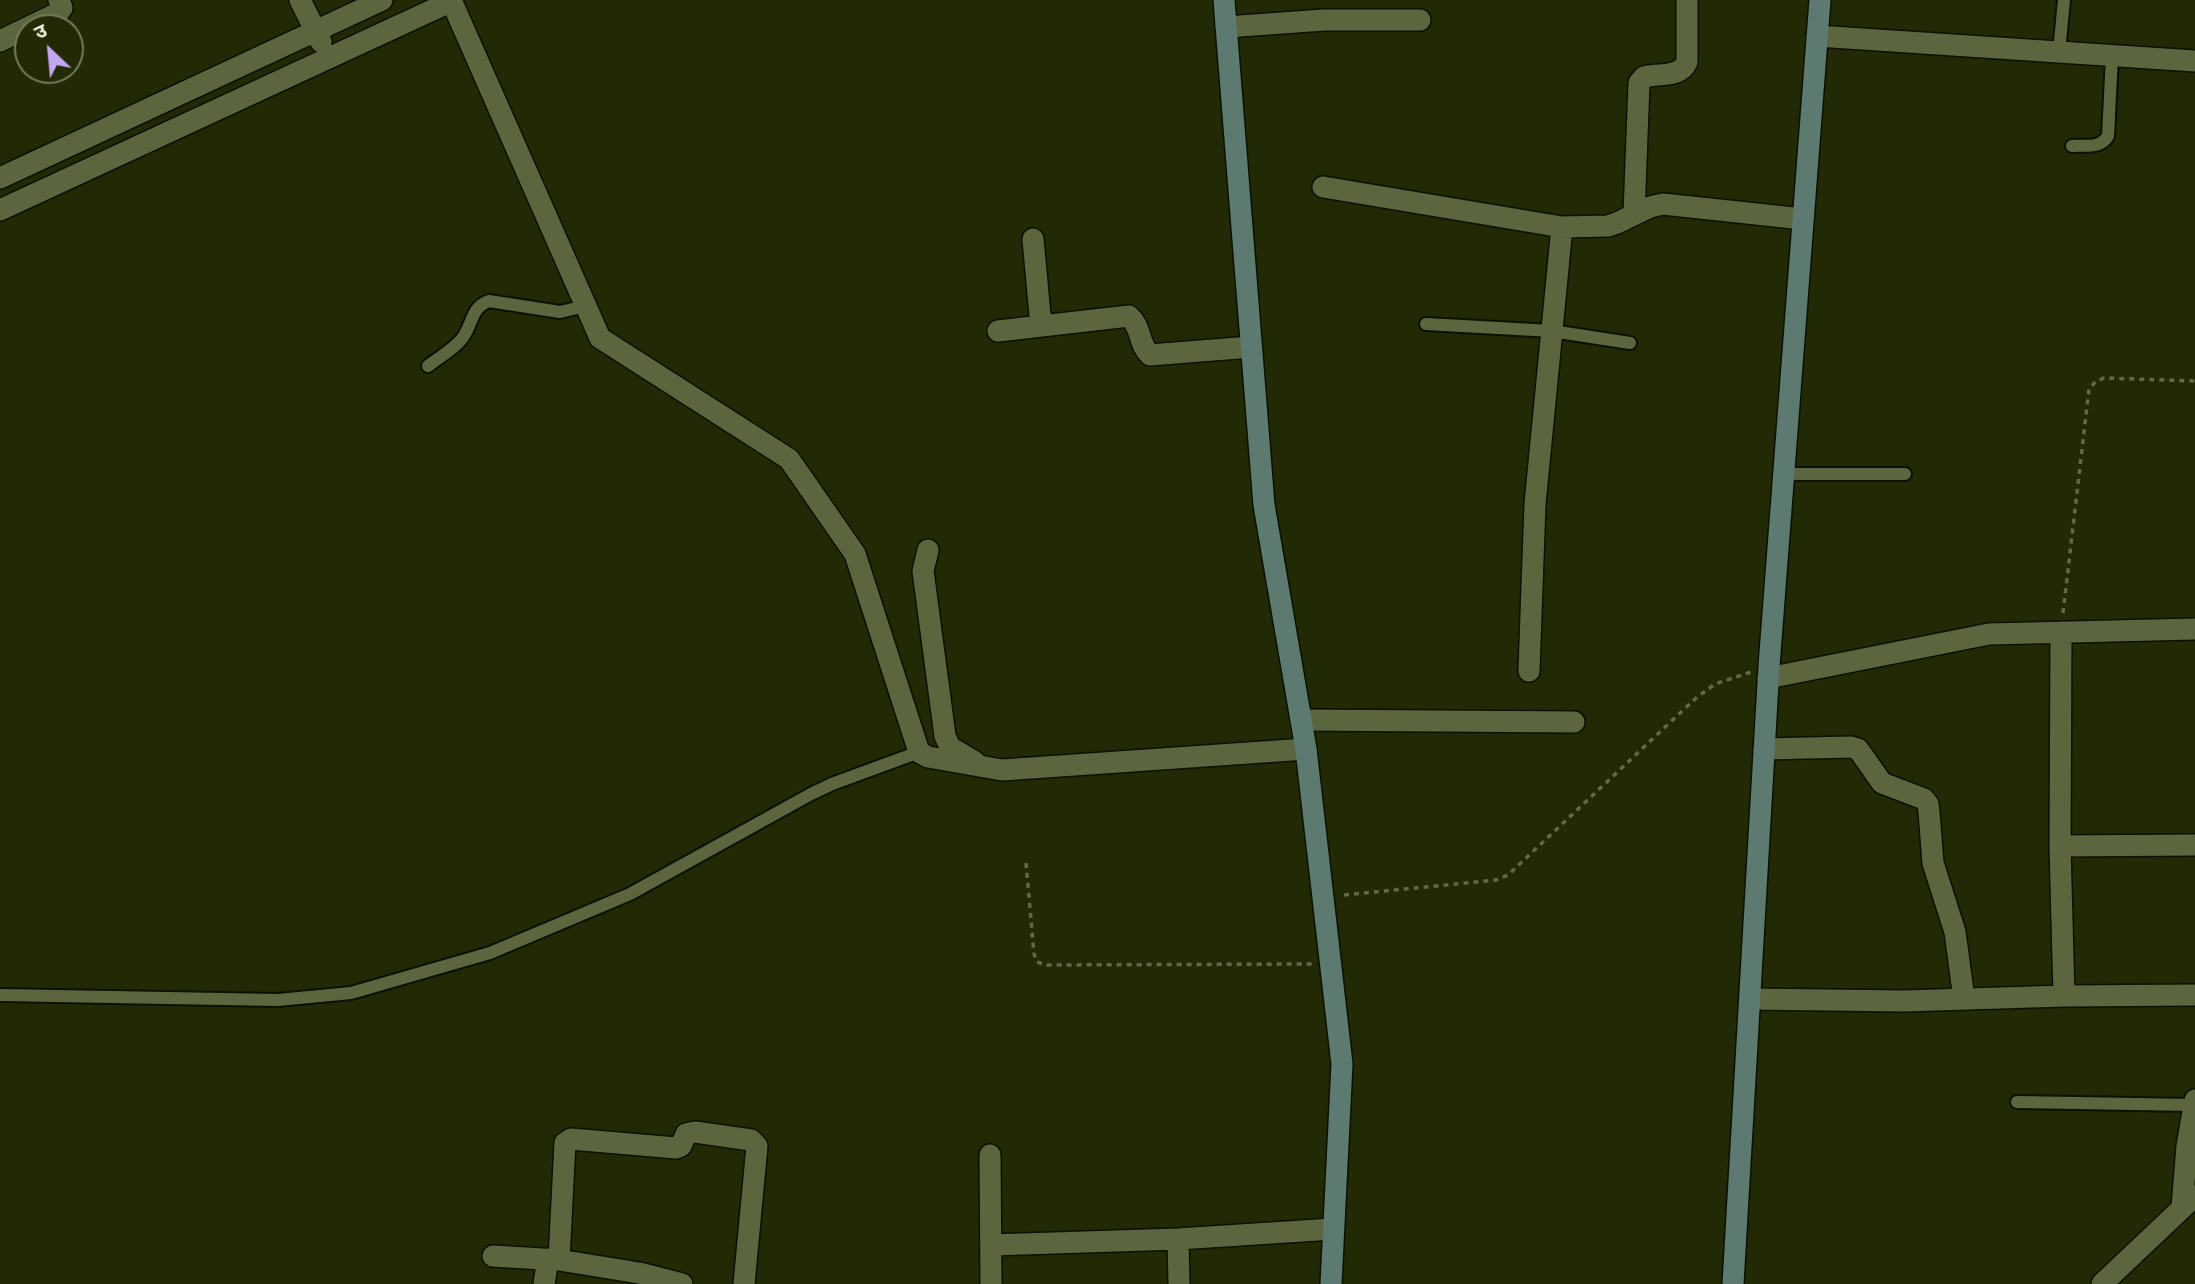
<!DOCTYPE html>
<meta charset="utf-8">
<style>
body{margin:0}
#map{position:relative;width:2195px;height:1284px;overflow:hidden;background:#212a04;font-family:Roboto,"Noto Sans Devanagari",sans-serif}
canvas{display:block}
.north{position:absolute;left:14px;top:14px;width:70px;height:70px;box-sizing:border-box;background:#212a04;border:2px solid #737c5c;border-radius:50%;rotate:334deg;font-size:19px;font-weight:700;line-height:28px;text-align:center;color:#eff6e0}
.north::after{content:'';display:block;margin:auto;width:24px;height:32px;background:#c4a7f1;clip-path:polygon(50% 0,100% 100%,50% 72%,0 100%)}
</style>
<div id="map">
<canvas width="2195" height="1284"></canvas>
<div class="north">उ</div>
</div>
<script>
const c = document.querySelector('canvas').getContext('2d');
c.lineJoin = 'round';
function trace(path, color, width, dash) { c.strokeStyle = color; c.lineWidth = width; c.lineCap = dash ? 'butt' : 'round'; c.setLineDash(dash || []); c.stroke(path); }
const path = new Path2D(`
 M 2063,613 L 2089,389 L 2096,381 L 2104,378 L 2195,381
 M 1026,863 L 1034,954 L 1037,962 L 1047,965 L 1312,964
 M 1344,895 L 1496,880 L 1508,875 L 1696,698 L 1715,684 L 1751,672`);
const lane = new Path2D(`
 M 2059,52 L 2064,0
 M 2072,146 C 2086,145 2100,149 2108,136 L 2112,56
 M 1426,324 L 1552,331 L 1630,343
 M 428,366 C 438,358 451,351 460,341 C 473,328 469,308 489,301 L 560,312 L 585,306
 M 1784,474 L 1905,474
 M 0,995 L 278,1000 L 351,993 L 490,953 L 630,894 L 811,794 L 832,784 L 919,752
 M 2017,1102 L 2194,1105`);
const street = new Path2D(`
 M 300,0 L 321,42
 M 451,0 L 600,338 L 789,459 L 855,554 L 919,752 L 928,757 L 1002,770 L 1306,749
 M 1226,27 L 1324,20 L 1420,20
 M 1817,36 L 2195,61
 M 0,41 L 58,13 L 62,8 L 59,0
 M 0,178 L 382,0
 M 1323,187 L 1562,227 L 1608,226 L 1617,223 L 1650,207 L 1663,204 L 1803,219
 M 0,210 L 452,1
 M 1634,215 L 1639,83 L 1644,77 C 1659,73 1680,78 1687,62 L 1687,0
 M 1033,239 L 1041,326
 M 998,331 L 1129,316 C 1142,327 1138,344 1150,355 L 1251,347
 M 928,550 L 923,571 L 945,736 L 950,747 L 975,762
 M 2061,632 L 2060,846 L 2064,996
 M 1529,671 L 1535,504 L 1562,227
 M 1768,678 L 1989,634 L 2195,629
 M 1301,720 L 1574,722
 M 1764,749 L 1851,747 L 1858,749 L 1882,783 L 1924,799 L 1928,804 L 1929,812 L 1933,863 L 1955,932 L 1964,999
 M 2060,846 L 2195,845
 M 1750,999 L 1904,1001 L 2064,996 L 2195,995
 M 990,1155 L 991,1284
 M 2182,1207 L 2187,1146 L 2195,1100
 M 1178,1239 L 1179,1284
 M 991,1245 L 1178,1239 L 1333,1229
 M 493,1256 L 559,1260 L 639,1273 L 682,1284
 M 559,1260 L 565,1143 L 571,1139 L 676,1148 L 681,1146 L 686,1134 L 695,1132 L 751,1140 L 757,1146 L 744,1284
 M 544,1284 L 548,1259
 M 2102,1284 L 2195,1196`);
const secondary = new Path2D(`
 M 1224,0 L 1264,505 L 1306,749 L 1342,1064 L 1331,1284
 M 1733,1284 L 1769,666 L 1820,0`);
trace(lane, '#0b1100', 16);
trace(street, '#0b1100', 24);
trace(secondary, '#0b1100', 24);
trace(path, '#606948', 3.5, [5, 5]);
trace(lane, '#5b663f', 12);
trace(street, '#5b663f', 21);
trace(secondary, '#5c7a6f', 21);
</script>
